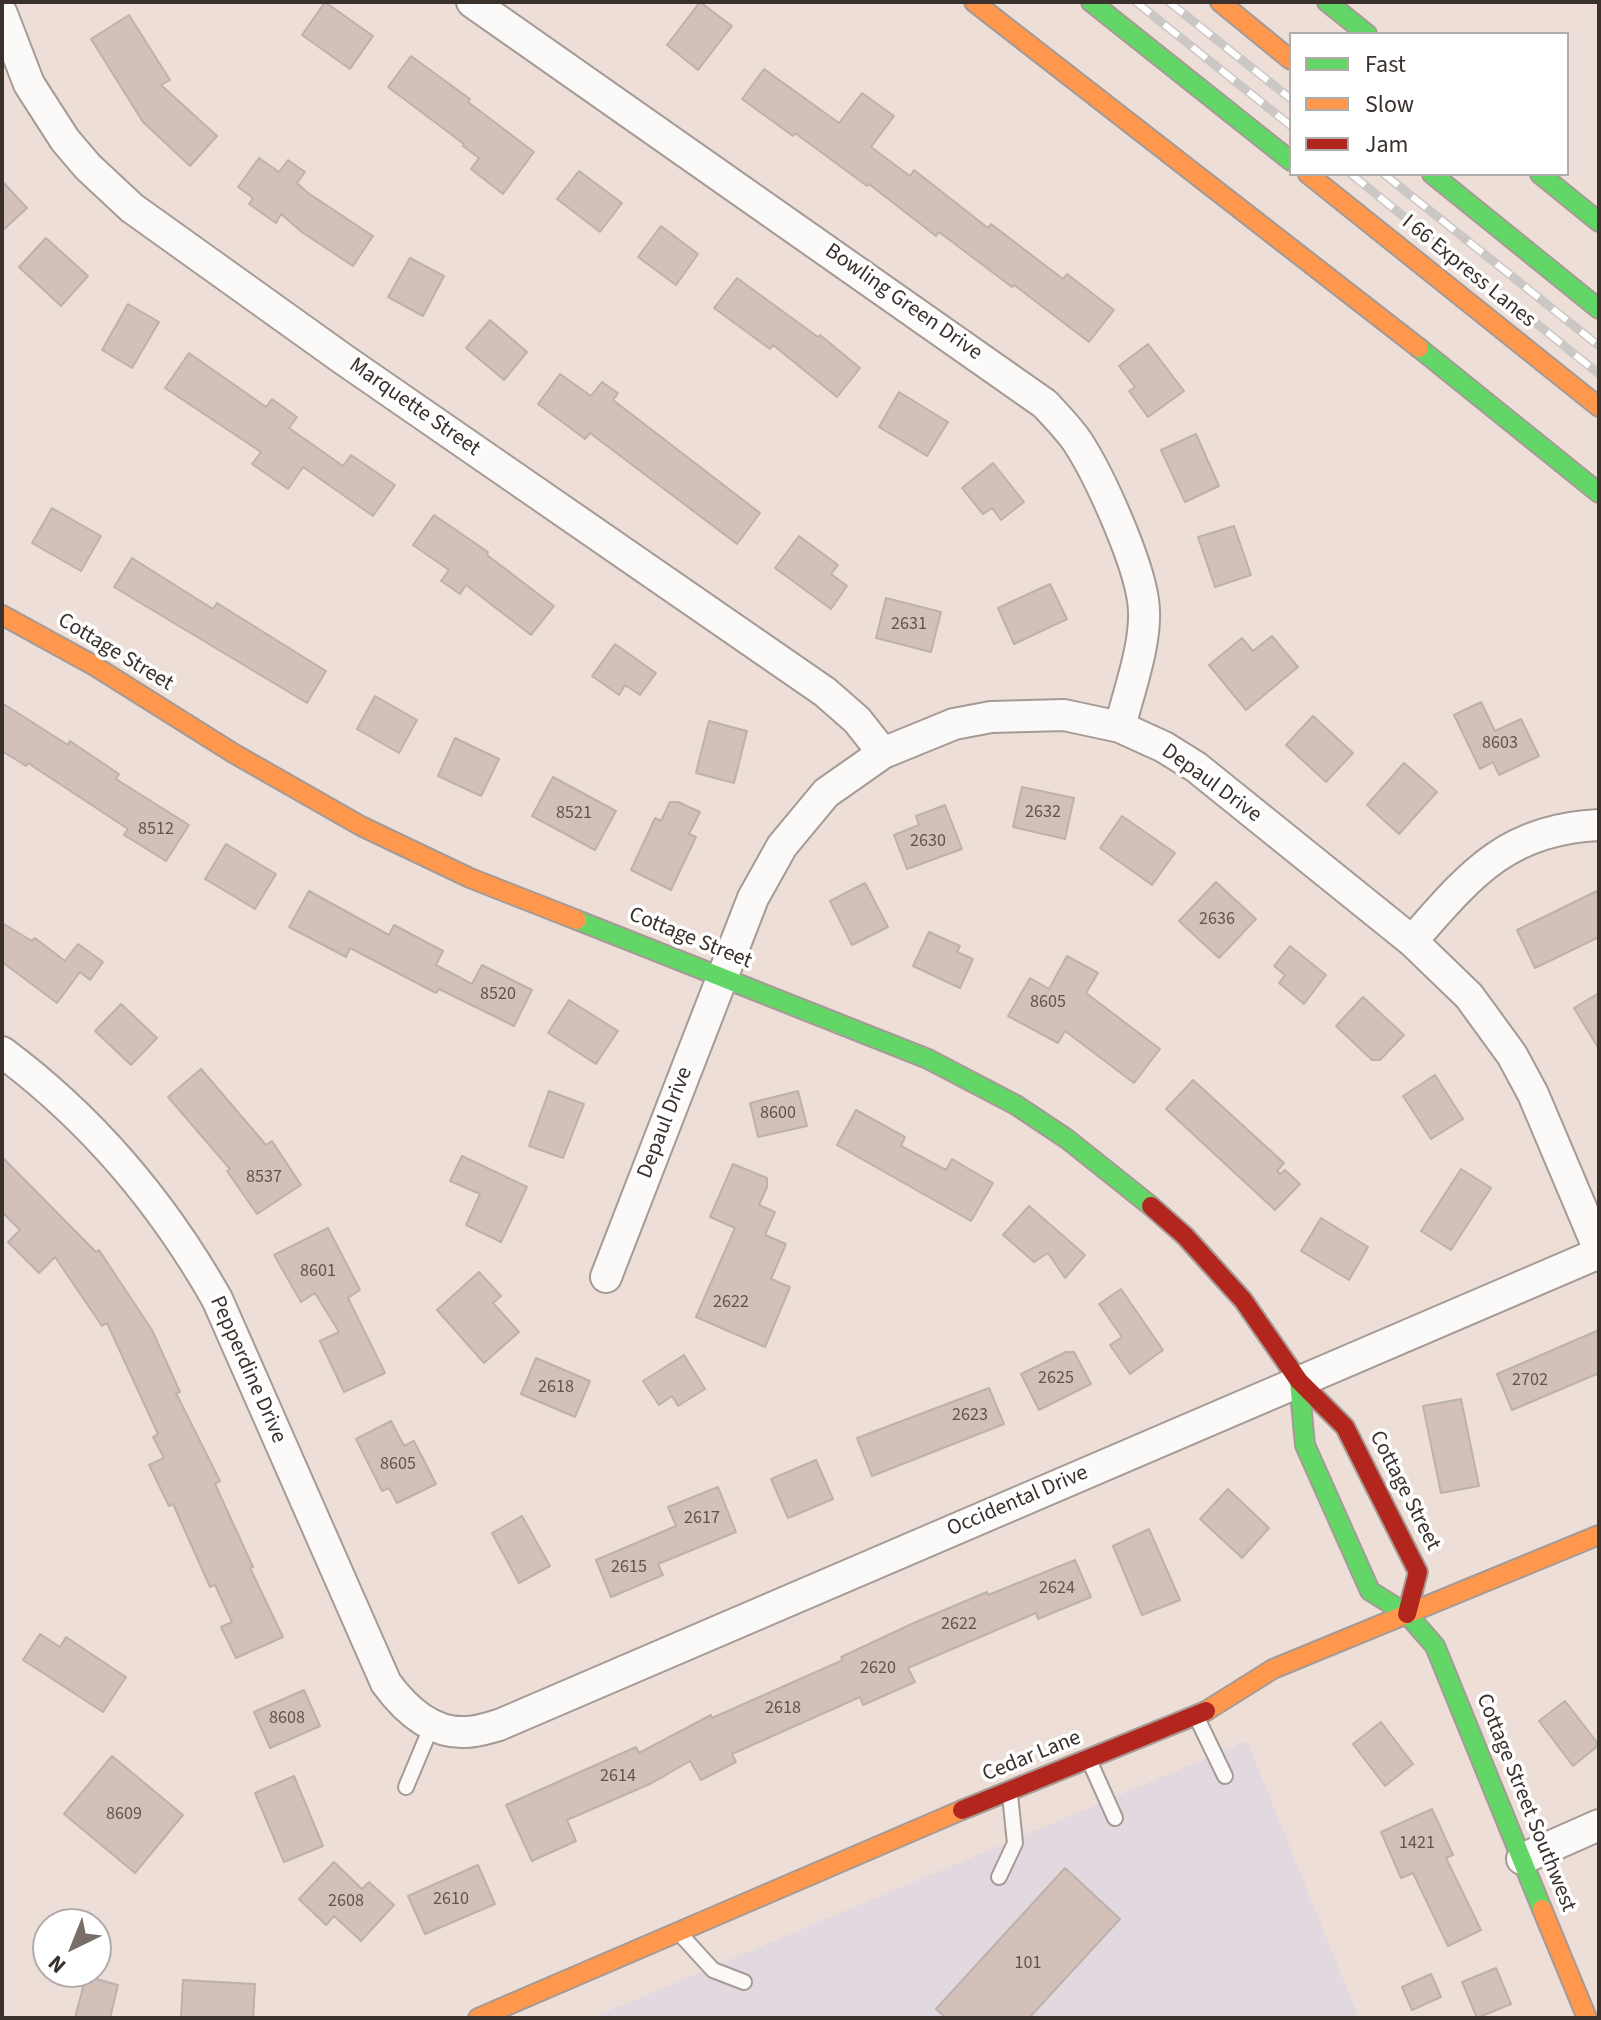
<!DOCTYPE html>
<style>
body{margin:0}
#map{position:relative;width:1601px;height:2020px;overflow:hidden;background:#edded7;font-family:"Source Sans 3",sans-serif}
canvas{display:block}
.frame{position:absolute;inset:0;border:4px solid #3a302c;pointer-events:none}
.legend{position:absolute;left:1289px;top:32px;width:280px;height:144px;box-sizing:border-box;background:#fff;border:2px solid #b0acab;margin:0;padding:10px 14px;list-style:none;font-size:24px;color:#3a302c}
.legend li{display:flex;align-items:center;gap:16px;height:40px}
.legend b{width:40px;border:2px solid #b0acab}
.north{position:absolute;left:32px;top:1908px;width:80px;height:80px;box-sizing:border-box;background:#fff;border:2px solid #b0acab;border-radius:50%;rotate:223deg;font-size:22px;font-weight:700;line-height:32px;text-align:center;color:#3a302c}
.north::after{content:'';display:block;margin:auto;width:28px;height:36px;background:#796d68;clip-path:polygon(50% 0,100% 100%,50% 72%,0 100%)}
</style>
<div id="map">
<canvas width="1601" height="2020"></canvas>
<div class="frame"></div>
<ul class="legend">
<li><b style="height:10px;background:#63d668"></b>Fast</li>
<li><b style="height:10px;background:#ff974d"></b>Slow</li>
<li><b style="height:10px;background:#b3261e"></b>Jam</li>
</ul>
<div class="north">N</div>
</div>
<script>
const c = document.querySelector('canvas').getContext('2d');
c.lineJoin = 'round';
function paint(path, color) { c.fillStyle = color; c.fill(path, 'evenodd'); }
function trace(path, color, width, dash) { c.strokeStyle = color; c.lineWidth = width; c.lineCap = dash ? 'butt' : 'round'; c.setLineDash(dash || []); c.stroke(path); }
function label(font, color, halo, rows, align = 'center') {
  c.font = font + ' "Source Sans 3",sans-serif'; c.lineWidth = 7; c.setLineDash([]); c.textBaseline = 'middle'; c.strokeStyle = halo; c.fillStyle = color; for (const [text, x, y, turn = 0] of rows) {
    c.save(); c.translate(x, y); c.rotate((+turn || 0) * Math.PI / 180); c.textAlign = isNaN(turn) ? turn : align; if (halo) c.strokeText(text, 0, 0); c.fillText(text, 0, 0); c.restore();
  }
}
const education = new Path2D(`
 M 1247,1741 L 1359,2018 L 592,2018 Z`);
const building = new Path2D(`
 M 325,2 L 373,36 L 350,69 L 302,35 Z
 M 700,2 L 732,26 L 698,70 L 667,45 Z
 M 129,15 L 170,80 L 161,85 L 217,136 L 190,166 L 143,122 L 91,39 Z
 M 411,56 L 470,99 L 468,102 L 534,152 L 503,194 L 471,169 L 479,158 L 463,146 L 464,144 L 388,87 Z
 M 764,69 L 839,123 L 862,93 L 894,116 L 871,147 L 910,176 L 914,170 L 988,228 L 991,224 L 1063,279 L 1067,274 L 1114,310 L 1089,342 L 1014,285 L 1012,287 L 939,232 L 936,236 L 869,184 L 867,186 L 795,133 L 793,136 L 742,99 Z
 M 259,158 L 279,172 L 288,160 L 305,172 L 297,183 L 308,193 L 373,236 L 353,266 L 303,233 L 281,214 L 276,223 L 249,204 L 253,198 L 238,187 Z
 M 579,171 L 622,203 L 600,232 L 557,199 Z
 M 2,181 L 27,208 L 2,231 Z
 M 661,226 L 698,254 L 676,285 L 638,257 Z
 M 46,238 L 88,276 L 61,306 L 19,267 Z
 M 410,258 L 444,276 L 423,316 L 388,297 Z
 M 737,278 L 818,337 L 820,335 L 860,368 L 837,397 L 773,345 L 770,349 L 714,308 Z
 M 128,304 L 159,322 L 132,368 L 102,350 Z
 M 490,320 L 527,352 L 504,380 L 466,348 Z
 M 1148,344 L 1184,391 L 1148,417 L 1129,391 L 1135,387 L 1119,366 Z
 M 189,353 L 266,407 L 272,399 L 297,417 L 289,428 L 343,466 L 351,455 L 395,485 L 373,516 L 303,467 L 288,489 L 252,464 L 261,452 L 165,388 Z
 M 560,374 L 591,396 L 602,382 L 618,393 L 613,400 L 760,513 L 737,544 L 590,433 L 585,439 L 538,404 Z
 M 899,392 L 948,422 L 927,456 L 879,427 Z
 M 1196,434 L 1219,486 L 1185,502 L 1161,450 Z
 M 993,463 L 1024,502 L 1001,520 L 992,508 L 983,514 L 962,488 Z
 M 52,508 L 101,536 L 81,571 L 32,543 Z
 M 434,515 L 488,552 L 487,555 L 554,606 L 531,635 L 466,585 L 460,594 L 441,581 L 449,570 L 413,545 Z
 M 1234,526 L 1251,575 L 1215,587 L 1198,537 Z
 M 799,536 L 838,565 L 831,574 L 847,586 L 831,609 L 775,568 Z
 M 132,558 L 213,609 L 217,603 L 326,671 L 307,703 L 114,587 Z
 M 1050,584 L 1067,619 L 1014,644 L 998,608 Z
 M 886,598 L 941,612 L 931,652 L 876,638 Z
 M 1272,636 L 1298,667 L 1246,710 L 1209,665 L 1242,638 L 1253,651 Z
 M 615,644 L 656,673 L 640,695 L 625,685 L 619,695 L 592,676 Z
 M 375,696 L 417,720 L 399,753 L 357,729 Z
 M 1481,702 L 1495,731 L 1521,719 L 1539,756 L 1499,775 L 1493,762 L 1480,769 L 1454,715 Z
 M 2,703 L 68,745 L 70,741 L 119,774 L 116,779 L 189,825 L 166,861 L 124,835 L 128,829 L 28,763 L 26,766 L 2,751 Z
 M 1313,716 L 1353,753 L 1326,782 L 1286,745 Z
 M 709,721 L 747,731 L 734,783 L 696,773 Z
 M 455,738 L 499,759 L 481,796 L 438,776 Z
 M 1404,763 L 1437,792 L 1399,834 L 1367,805 Z
 M 553,777 L 616,811 L 595,850 L 532,816 Z
 M 1022,787 L 1074,798 L 1065,839 L 1013,827 Z
 M 670,802 L 678,802 L 700,812 L 689,834 L 696,837 L 671,890 L 631,870 L 655,818 L 661,821 Z
 M 945,805 L 962,849 L 907,869 L 894,835 L 919,825 L 916,816 Z
 M 1122,816 L 1175,853 L 1152,885 L 1100,848 Z
 M 226,844 L 276,874 L 255,909 L 205,879 Z
 M 1216,882 L 1256,919 L 1219,958 L 1179,921 Z
 M 865,883 L 888,927 L 852,945 L 830,901 Z
 M 1599,890 L 1599,937 L 1535,968 L 1517,930 Z
 M 309,891 L 389,935 L 394,925 L 443,951 L 436,965 L 472,984 L 482,965 L 532,990 L 514,1026 L 439,989 L 436,993 L 350,948 L 346,957 L 289,927 Z
 M 2,923 L 32,941 L 35,938 L 65,961 L 78,944 L 103,962 L 90,980 L 80,972 L 57,1003 L 2,962 Z
 M 929,932 L 960,946 L 957,952 L 973,959 L 960,988 L 913,966 Z
 M 1290,946 L 1326,975 L 1304,1004 L 1279,983 L 1285,975 L 1274,966 Z
 M 1067,956 L 1098,973 L 1086,993 L 1160,1049 L 1134,1083 L 1065,1031 L 1058,1043 L 1008,1016 L 1030,978 L 1049,989 Z
 M 1599,993 L 1599,1049 L 1574,1008 Z
 M 1363,997 L 1404,1035 L 1380,1060 L 1372,1060 L 1336,1026 Z
 M 569,1000 L 618,1031 L 596,1064 L 548,1033 Z
 M 121,1004 L 157,1038 L 131,1065 L 95,1031 Z
 M 201,1069 L 266,1145 L 272,1141 L 301,1185 L 257,1214 L 227,1171 L 230,1169 L 168,1097 Z
 M 1435,1075 L 1463,1119 L 1431,1139 L 1403,1096 Z
 M 1193,1080 L 1284,1163 L 1277,1171 L 1280,1174 L 1285,1170 L 1300,1184 L 1275,1210 L 1166,1109 Z
 M 549,1091 L 584,1104 L 563,1158 L 529,1146 Z
 M 798,1091 L 807,1126 L 758,1137 L 750,1103 Z
 M 856,1110 L 905,1137 L 901,1146 L 946,1170 L 952,1159 L 993,1183 L 971,1221 L 837,1145 Z
 M 462,1156 L 527,1187 L 501,1242 L 466,1225 L 480,1194 L 450,1181 Z
 M 2,1157 L 96,1252 L 99,1250 L 152,1330 L 180,1392 L 176,1393 L 220,1481 L 215,1484 L 253,1567 L 250,1568 L 283,1637 L 236,1658 L 221,1627 L 232,1622 L 215,1585 L 210,1587 L 173,1504 L 169,1506 L 149,1465 L 164,1458 L 153,1437 L 158,1434 L 107,1323 L 102,1326 L 55,1257 L 39,1273 L 8,1242 L 20,1230 L 2,1212 Z
 M 733,1164 L 767,1178 L 767,1187 L 759,1205 L 775,1212 L 765,1235 L 786,1244 L 771,1279 L 790,1287 L 765,1347 L 696,1317 L 735,1228 L 710,1217 Z
 M 1461,1169 L 1491,1188 L 1451,1250 L 1421,1231 Z
 M 1029,1206 L 1085,1255 L 1065,1278 L 1048,1253 L 1034,1262 L 1003,1235 Z
 M 1321,1218 L 1368,1247 L 1349,1280 L 1301,1251 Z
 M 328,1228 L 360,1290 L 348,1298 L 385,1373 L 344,1392 L 320,1341 L 339,1332 L 315,1293 L 301,1302 L 274,1255 Z
 M 479,1272 L 501,1296 L 493,1303 L 519,1332 L 484,1363 L 437,1310 Z
 M 1121,1289 L 1163,1350 L 1130,1374 L 1110,1345 L 1122,1337 L 1099,1304 Z
 M 1599,1330 L 1599,1373 L 1512,1410 L 1497,1374 Z
 M 1066,1352 L 1074,1352 L 1091,1384 L 1039,1410 L 1021,1374 Z
 M 684,1355 L 705,1389 L 678,1406 L 672,1396 L 659,1405 L 643,1381 Z
 M 536,1358 L 590,1381 L 575,1417 L 521,1394 Z
 M 989,1388 L 1004,1424 L 872,1476 L 857,1438 Z
 M 1461,1399 L 1479,1486 L 1441,1493 L 1423,1406 Z
 M 391,1421 L 404,1446 L 414,1441 L 436,1484 L 397,1503 L 389,1488 L 382,1491 L 356,1439 Z
 M 816,1460 L 833,1499 L 788,1518 L 771,1479 Z
 M 718,1487 L 736,1532 L 658,1564 L 663,1575 L 611,1597 L 596,1560 L 676,1526 L 668,1507 Z
 M 1228,1489 L 1269,1528 L 1242,1558 L 1200,1519 Z
 M 522,1516 L 550,1566 L 519,1583 L 492,1533 Z
 M 1149,1529 L 1180,1600 L 1142,1615 L 1113,1546 Z
 M 1075,1560 L 1091,1597 L 1038,1619 L 1036,1613 L 908,1668 L 915,1682 L 863,1705 L 860,1697 L 732,1754 L 736,1762 L 701,1780 L 690,1761 L 652,1783 L 567,1820 L 576,1841 L 532,1861 L 506,1805 L 636,1747 L 639,1753 L 711,1715 L 712,1718 L 843,1660 L 841,1657 L 916,1622 L 987,1592 L 988,1595 Z
 M 40,1634 L 60,1647 L 66,1637 L 126,1677 L 103,1712 L 23,1660 Z
 M 304,1690 L 320,1726 L 270,1748 L 254,1712 Z
 M 1565,1701 L 1599,1745 L 1573,1766 L 1539,1721 Z
 M 1381,1722 L 1413,1764 L 1385,1786 L 1353,1744 Z
 M 112,1756 L 183,1815 L 135,1873 L 64,1814 Z
 M 294,1776 L 323,1846 L 284,1862 L 255,1793 Z
 M 1432,1809 L 1453,1855 L 1446,1858 L 1481,1930 L 1448,1946 L 1413,1873 L 1401,1878 L 1381,1832 Z
 M 334,1862 L 362,1889 L 369,1882 L 394,1905 L 361,1941 L 334,1916 L 326,1925 L 299,1899 Z
 M 478,1865 L 495,1904 L 425,1934 L 408,1896 Z
 M 1065,1868 L 1120,1919 L 1029,2018 L 946,2018 L 936,2009 Z
 M 1496,1968 L 1511,2004 L 1477,2018 L 1462,1982 Z
 M 1431,1974 L 1441,1997 L 1412,2010 L 1402,1987 Z
 M 86,1976 L 118,1985 L 110,2018 L 75,2018 Z
 M 183,1980 L 255,1984 L 253,2018 L 181,2018 Z`);
const lane = new Path2D(`
 M 1198,1720 L 1225,1776
 M 1089,1760 L 1115,1818
 M 406,1787 L 432,1725
 M 999,1877 L 1015,1843 L 1010,1795
 M 682,1936 L 713,1970 L 744,1982`);
const street = new Path2D(`
 M 472,2 L 1045,404 C 1056,416 1068,428 1077,441 C 1100,476 1137,559 1143,600 C 1149,638 1129,690 1120,727
 M 2,14 L 29,84 L 65,140 L 88,167 L 132,208 L 343,359 L 825,692 L 857,720 L 883,753
 M 1412,941 C 1469,876 1506,829 1599,825
 M 2,1052 C 92,1119 162,1202 217,1299 L 386,1683 C 405,1709 431,1734 466,1732 C 477,1732 488,1728 499,1725 L 1599,1253
 M 606,1277 L 753,898 L 782,846 L 826,793 L 883,753 L 954,724 L 991,717 L 1064,715 L 1120,727 L 1164,747 L 1196,767 L 1412,941 L 1469,996 L 1512,1055 L 1533,1094 L 1599,1250
 M 1522,1859 L 1599,1825`);
const fast = new Path2D(`
 M 1091,2 L 1291,161
 M 1327,2 L 1367,34
 M 1432,174 L 1599,309
 M 1540,174 L 1599,222
 M 1419,348 L 1599,493
 M 577,920 L 928,1059 L 1016,1105 L 1067,1139 L 1151,1206
 M 1299,1381 L 1305,1445 L 1370,1591 L 1407,1614 L 1435,1646 L 1542,1909`);
const slow = new Path2D(`
 M 974,2 L 1419,348
 M 1220,2 L 1291,60
 M 1308,174 L 1599,407
 M 2,615 L 93,665 L 233,753 L 361,826 L 470,878 L 577,920
 M 1206,1711 L 1273,1669 L 1599,1535
 M 1542,1909 L 1587,2018
 M 478,2018 L 962,1810`);
const jam = new Path2D(`
 M 1151,1206 L 1185,1236 L 1243,1300 L 1299,1381 L 1345,1427 L 1418,1572 L 1407,1614
 M 962,1810 L 1206,1711`);
const rail = new Path2D(`
 M 1136,2 L 1291,126
 M 1169,2 L 1291,99
 M 1351,174 L 1599,374
 M 1384,174 L 1599,346`);
const numberNames = [
 ["2631",909,625],
 ["8603",1500,744],
 ["2632",1043,813],
 ["8521",574,814],
 ["8512",156,830],
 ["2630",928,842],
 ["2636",1217,920],
 ["8520",498,995],
 ["8605",1048,1003],
 ["8600",778,1114],
 ["8537",264,1178],
 ["8601",318,1272],
 ["2622",731,1303],
 ["2625",1056,1379],
 ["2702",1530,1381],
 ["2618",556,1388],
 ["2623",970,1416],
 ["8605",398,1465],
 ["2617",702,1519],
 ["2615",629,1568],
 ["2624",1057,1589],
 ["2622",959,1625],
 ["2620",878,1669],
 ["2618",783,1709],
 ["8608",287,1719],
 ["2614",618,1777],
 ["8609",124,1815],
 ["1421",1417,1844],
 ["2610",451,1900],
 ["2608",346,1902],
 ["101",1028,1964]
];
const streetNames = [
 ["I 66 Express Lanes",1468,272,39],
 ["Bowling Green Drive",903,303,35],
 ["Marquette Street",414,408,35],
 ["Cottage Street",115,653,31],
 ["Depaul Drive",1211,784,36],
 ["Cottage Street",690,939,22],
 ["Depaul Drive",666,1123,-69],
 ["Pepperdine Drive",247,1370,66],
 ["Cottage Street",1404,1491,63],
 ["Occidental Drive",1018,1502,-23],
 ["Cedar Lane",1032,1757,-22],
 ["Cottage Street Southwest",1525,1803,68]
];
paint(education, '#e2d8e0');
paint(building, '#d3c0b8');
trace(building, '#bdb1ac', 2);
trace(lane, '#a59a95', 18);
trace(street, '#a59a95', 34);
trace(fast, '#a59a95', 22);
trace(slow, '#a59a95', 22);
trace(jam, '#a59a95', 22);
trace(lane, '#fcfaf9', 14);
trace(street, '#fcfaf9', 30);
trace(fast, '#63d668', 18);
trace(slow, '#ff974d', 18);
trace(jam, '#b3261e', 18);
trace(rail, '#cbc7c5', 9);
trace(rail, '#fff', 6, [18]);
label('18px', '#60544f', null, numberNames);
label('22px', '#3a302c', '#fff', streetNames);
</script>
